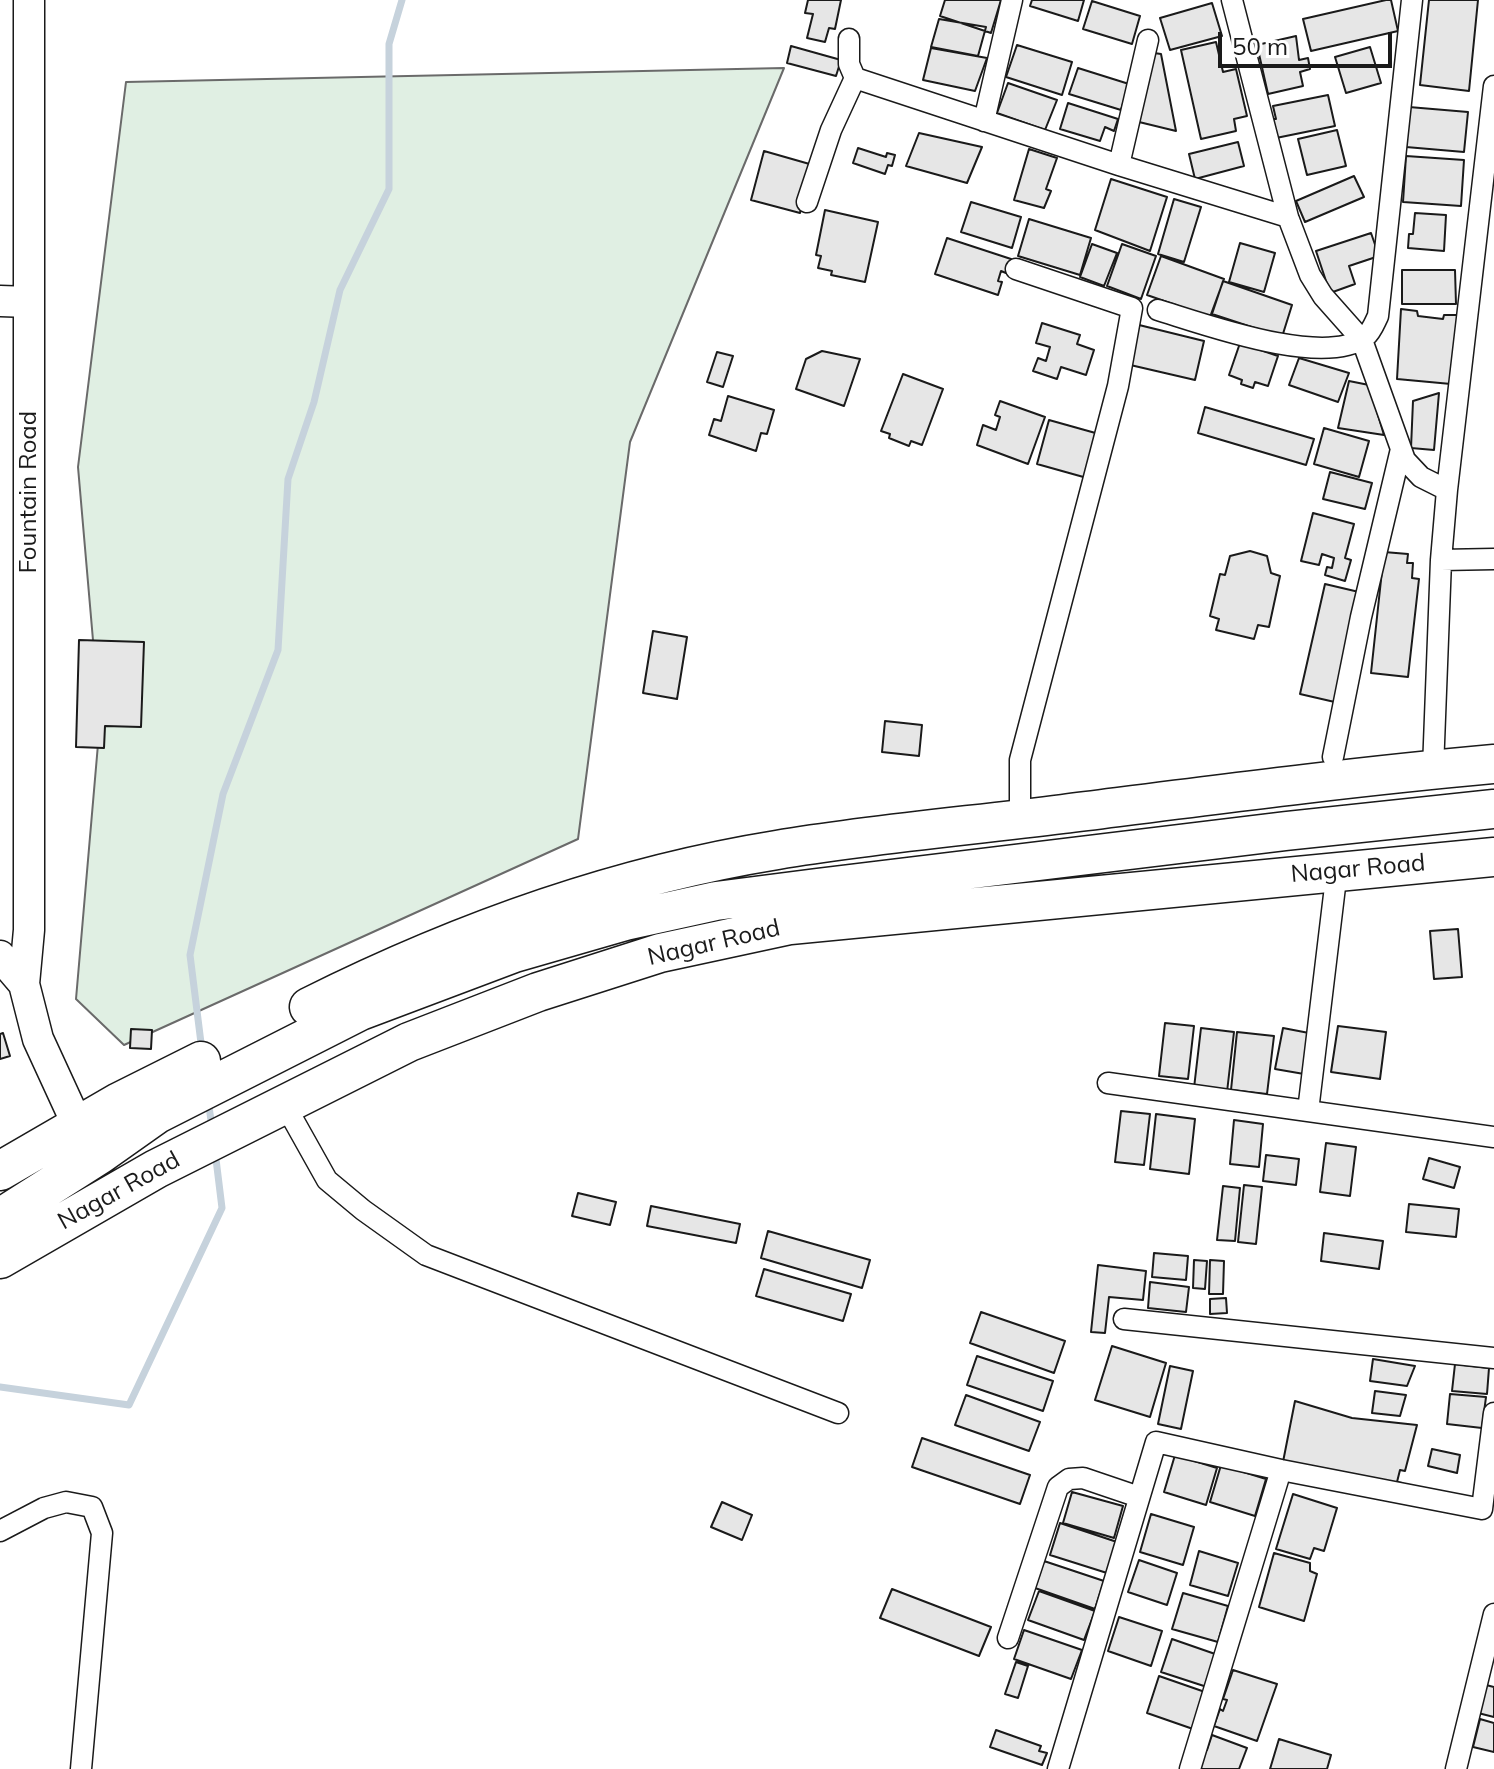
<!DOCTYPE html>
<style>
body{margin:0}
#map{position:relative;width:1494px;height:1769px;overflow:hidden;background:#fff;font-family:Mulish,sans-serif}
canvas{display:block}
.scale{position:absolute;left:1218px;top:32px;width:174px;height:36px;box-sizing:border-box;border:4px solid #1a1a1a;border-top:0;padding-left:10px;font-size:24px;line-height:28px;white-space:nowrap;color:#1a1a1a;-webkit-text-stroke:6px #fff;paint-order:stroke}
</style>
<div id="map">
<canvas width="1494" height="1769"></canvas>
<div class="scale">50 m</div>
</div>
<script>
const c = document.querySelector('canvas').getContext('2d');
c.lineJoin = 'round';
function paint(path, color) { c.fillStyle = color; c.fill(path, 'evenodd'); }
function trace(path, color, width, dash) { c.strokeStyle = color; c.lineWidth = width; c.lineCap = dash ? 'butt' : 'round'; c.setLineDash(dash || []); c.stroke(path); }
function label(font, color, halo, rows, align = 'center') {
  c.font = font + ' Mulish,sans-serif'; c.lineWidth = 6; c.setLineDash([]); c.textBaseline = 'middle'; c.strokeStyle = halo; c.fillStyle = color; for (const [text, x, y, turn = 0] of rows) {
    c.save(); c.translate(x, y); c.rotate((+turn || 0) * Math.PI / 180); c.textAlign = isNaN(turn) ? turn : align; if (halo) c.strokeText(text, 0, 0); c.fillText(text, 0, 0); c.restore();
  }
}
const green = new Path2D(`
 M 784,68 L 630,442 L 578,839 L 124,1045 L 76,999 L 100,721 L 78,467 L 126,82 Z`);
const stream = new Path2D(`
 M 202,1051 L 190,955 L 223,794 L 278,650 L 288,479 L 314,402 L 340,290 L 389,189 L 389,44 L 402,0
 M 208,1100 L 212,1127
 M 0,1387 L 129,1405 L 222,1208 L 215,1151`);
const building = new Path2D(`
 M 808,0 L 841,0 L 835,29 L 829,28 L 825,42 L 807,38 L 813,14 L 805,13 Z
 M 945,0 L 1001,0 L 991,33 L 940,16 Z
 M 1032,0 L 1084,0 L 1078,21 L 1030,6 Z
 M 1386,0 L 1391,0 L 1398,31 L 1311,51 L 1303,19 Z
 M 1429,0 L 1478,0 L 1469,91 L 1420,85 Z
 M 1092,1 L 1140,16 L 1132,44 L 1083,29 Z
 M 1212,3 L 1222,36 L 1170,50 L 1160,18 Z
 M 939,19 L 986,27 L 978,56 L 931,47 Z
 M 1296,36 L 1299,60 L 1308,58 L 1310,69 L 1300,72 L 1303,86 L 1268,94 L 1257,45 Z
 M 1216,42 L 1223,72 L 1236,69 L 1247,116 L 1234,119 L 1236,131 L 1201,139 L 1181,50 Z
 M 1017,45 L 1072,62 L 1062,95 L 1006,77 Z
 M 791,46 L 841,60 L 836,76 L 787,63 Z
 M 1370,47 L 1381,83 L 1346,93 L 1335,57 Z
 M 931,48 L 987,58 L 975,91 L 923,80 Z
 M 1154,53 L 1161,54 L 1176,131 L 1139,122 Z
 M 1078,68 L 1129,84 L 1121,110 L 1069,94 Z
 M 1008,83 L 1057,100 L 1045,130 L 997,113 Z
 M 1328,95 L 1335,126 L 1276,138 L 1272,119 L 1276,119 L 1273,106 Z
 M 1068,103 L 1118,119 L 1114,131 L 1105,127 L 1100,141 L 1060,129 Z
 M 1409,107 L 1468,112 L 1464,152 L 1406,147 Z
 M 1337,130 L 1346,166 L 1307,175 L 1298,139 Z
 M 919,133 L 982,147 L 967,183 L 906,166 Z
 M 1238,142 L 1244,166 L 1195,179 L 1189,154 Z
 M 858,148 L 886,157 L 887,153 L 895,155 L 892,166 L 888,165 L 885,174 L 853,163 Z
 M 1029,149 L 1057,158 L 1046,189 L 1051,191 L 1044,208 L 1014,200 Z
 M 764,151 L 813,165 L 800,213 L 751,200 Z
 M 1406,156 L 1464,160 L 1461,206 L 1403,202 Z
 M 1354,176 L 1364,197 L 1305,222 L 1296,201 Z
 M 1111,179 L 1167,197 L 1150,251 L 1095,230 Z
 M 1174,199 L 1201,207 L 1184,262 L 1158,254 Z
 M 971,202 L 1021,217 L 1012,248 L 961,232 Z
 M 825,210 L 878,222 L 865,282 L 831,275 L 832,271 L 818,268 L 821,256 L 816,255 Z
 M 1415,213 L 1446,215 L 1444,251 L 1408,248 L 1409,234 L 1413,234 Z
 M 1029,219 L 1091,238 L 1080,275 L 1018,256 Z
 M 1371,233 L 1379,256 L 1349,266 L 1355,284 L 1330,293 L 1316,251 Z
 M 947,238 L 1011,259 L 1006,273 L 1001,271 L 998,281 L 1002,282 L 998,295 L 935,274 Z
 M 1240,243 L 1275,253 L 1264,292 L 1229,282 Z
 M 1092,244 L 1117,253 L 1104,286 L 1080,277 Z
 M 1122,244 L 1156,256 L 1141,299 L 1107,286 Z
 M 1161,256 L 1224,279 L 1210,317 L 1147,295 Z
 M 1402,270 L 1455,270 L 1456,304 L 1402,304 Z
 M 1223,281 L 1292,305 L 1282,337 L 1212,314 Z
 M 1401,309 L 1417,311 L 1418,316 L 1443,319 L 1444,315 L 1458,315 L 1451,384 L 1397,379 Z
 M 1042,323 L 1080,335 L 1077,344 L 1094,350 L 1086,375 L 1061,367 L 1057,379 L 1033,371 L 1038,358 L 1046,361 L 1050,347 L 1036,343 Z
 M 1135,324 L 1204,341 L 1195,380 L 1126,364 Z
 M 1240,343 L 1278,356 L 1268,386 L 1255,382 L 1253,388 L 1241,384 L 1242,380 L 1229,375 Z
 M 822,351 L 860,359 L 844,406 L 796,389 L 806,359 Z
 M 717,352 L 733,356 L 723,387 L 707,382 Z
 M 1299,358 L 1349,373 L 1338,402 L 1289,385 Z
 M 903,374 L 943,389 L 922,445 L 911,441 L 909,446 L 889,438 L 890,434 L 881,431 Z
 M 1349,381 L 1369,385 L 1384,435 L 1338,428 Z
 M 1439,393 L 1434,450 L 1411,448 L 1413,401 Z
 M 728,396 L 774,410 L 767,434 L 761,433 L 756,451 L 709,435 L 714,419 L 721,421 Z
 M 1000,401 L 1045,417 L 1028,464 L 977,445 L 983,425 L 996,430 L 1000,417 L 995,415 Z
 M 1205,407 L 1314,439 L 1306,465 L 1198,433 Z
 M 1049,420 L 1099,434 L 1087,478 L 1037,464 Z
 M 1324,428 L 1369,441 L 1359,477 L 1314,464 Z
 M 1330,472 L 1372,483 L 1365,509 L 1323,499 Z
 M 1313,513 L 1354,524 L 1345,558 L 1351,560 L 1345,581 L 1325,575 L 1327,567 L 1332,568 L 1334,558 L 1322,554 L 1319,565 L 1301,561 Z
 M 1250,551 L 1267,556 L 1271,573 L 1280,576 L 1269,627 L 1258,625 L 1254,639 L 1216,630 L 1219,619 L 1210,616 L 1220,574 L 1225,575 L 1230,556 Z
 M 1384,552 L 1408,554 L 1407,563 L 1413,563 L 1412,578 L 1419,579 L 1408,677 L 1371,673 Z
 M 1325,584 L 1359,592 L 1339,703 L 1300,694 Z
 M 653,631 L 687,637 L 677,699 L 643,693 Z
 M 79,640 L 144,642 L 141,727 L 105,726 L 104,748 L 76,747 Z
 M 885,721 L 922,725 L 919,756 L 882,752 Z
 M 1458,929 L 1462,977 L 1434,979 L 1430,931 Z
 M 1165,1023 L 1194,1026 L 1188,1079 L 1159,1076 Z
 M 1338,1026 L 1386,1032 L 1380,1079 L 1331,1072 Z
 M 1201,1028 L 1234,1032 L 1227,1092 L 1194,1088 Z
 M 1283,1028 L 1309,1033 L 1304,1074 L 1275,1069 Z
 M 131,1029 L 152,1030 L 151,1049 L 130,1048 Z
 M 1237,1032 L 1274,1036 L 1267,1094 L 1231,1090 Z
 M 3,1033 L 10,1056 L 0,1059 L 0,1034 Z
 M 1121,1111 L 1150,1114 L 1144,1165 L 1115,1162 Z
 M 1156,1114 L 1195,1119 L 1189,1174 L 1150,1169 Z
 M 1234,1120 L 1263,1124 L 1259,1167 L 1230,1164 Z
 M 1326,1143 L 1356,1147 L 1350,1196 L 1320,1192 Z
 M 1266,1155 L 1299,1159 L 1296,1185 L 1263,1181 Z
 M 1429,1158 L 1460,1167 L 1454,1188 L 1423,1179 Z
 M 1244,1185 L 1262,1187 L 1256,1244 L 1238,1242 Z
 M 1223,1186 L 1240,1188 L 1235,1241 L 1217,1240 Z
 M 578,1193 L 616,1202 L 610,1225 L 572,1216 Z
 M 1409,1204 L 1459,1209 L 1456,1237 L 1406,1232 Z
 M 651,1206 L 740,1224 L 736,1243 L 647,1226 Z
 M 768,1231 L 870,1260 L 862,1288 L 761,1258 Z
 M 1324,1233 L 1383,1241 L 1379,1269 L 1321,1261 Z
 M 1154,1253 L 1188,1256 L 1186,1280 L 1152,1277 Z
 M 1194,1260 L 1207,1261 L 1205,1289 L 1193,1288 Z
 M 1210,1260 L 1224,1261 L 1223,1294 L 1209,1294 Z
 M 1098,1265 L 1146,1271 L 1143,1300 L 1109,1297 L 1105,1333 L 1091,1332 Z
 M 764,1269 L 851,1294 L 843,1321 L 756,1296 Z
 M 1150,1282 L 1189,1287 L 1186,1312 L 1148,1308 Z
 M 1226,1298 L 1227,1313 L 1210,1314 L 1210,1299 Z
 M 981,1312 L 1065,1341 L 1054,1373 L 970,1343 Z
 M 1112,1346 L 1166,1363 L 1150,1417 L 1095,1400 Z
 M 977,1356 L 1053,1381 L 1043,1411 L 967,1385 Z
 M 1373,1359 L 1415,1366 L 1407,1386 L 1370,1381 Z
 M 1455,1364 L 1489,1368 L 1487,1394 L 1452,1391 Z
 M 1170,1366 L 1193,1371 L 1181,1429 L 1158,1424 Z
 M 1375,1391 L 1406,1395 L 1400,1416 L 1372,1413 Z
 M 1450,1394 L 1486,1397 L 1482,1428 L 1447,1424 Z
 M 966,1395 L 1040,1422 L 1029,1451 L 955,1425 Z
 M 1295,1401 L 1352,1418 L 1417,1425 L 1405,1471 L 1400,1470 L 1397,1482 L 1402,1483 L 1400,1490 L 1282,1467 Z
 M 922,1438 L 1030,1475 L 1020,1504 L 912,1467 Z
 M 1432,1449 L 1460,1455 L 1457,1473 L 1428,1466 Z
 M 1175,1455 L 1217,1468 L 1206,1505 L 1164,1492 Z
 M 1221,1465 L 1266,1479 L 1255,1516 L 1210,1502 Z
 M 1072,1492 L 1123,1506 L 1114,1538 L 1063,1523 Z
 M 1293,1494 L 1337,1508 L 1324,1551 L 1314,1548 L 1310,1559 L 1276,1549 Z
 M 722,1502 L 752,1515 L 742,1540 L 711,1527 Z
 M 1151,1514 L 1194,1527 L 1183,1565 L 1140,1552 Z
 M 1060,1523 L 1117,1542 L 1107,1573 L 1050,1555 Z
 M 1199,1551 L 1238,1563 L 1228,1596 L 1190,1585 Z
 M 1274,1553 L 1310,1563 L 1310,1571 L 1317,1574 L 1304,1621 L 1259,1607 Z
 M 1139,1560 L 1177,1573 L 1167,1605 L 1128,1592 Z
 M 1044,1561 L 1104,1581 L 1095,1609 L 1035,1588 Z
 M 892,1589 L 991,1627 L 979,1656 L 880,1618 Z
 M 1039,1591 L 1095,1611 L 1084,1640 L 1028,1620 Z
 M 1183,1593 L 1228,1606 L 1218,1642 L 1172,1629 Z
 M 1119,1617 L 1162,1631 L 1151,1666 L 1108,1651 Z
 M 1024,1630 L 1082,1650 L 1071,1679 L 1014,1659 Z
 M 1172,1639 L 1218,1655 L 1207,1687 L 1161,1672 Z
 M 1016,1662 L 1028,1666 L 1018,1698 L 1005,1694 Z
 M 1233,1670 L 1277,1684 L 1257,1741 L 1214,1726 L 1220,1709 L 1223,1711 L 1227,1700 L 1223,1699 Z
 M 1159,1676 L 1205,1692 L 1193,1729 L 1147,1713 Z
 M 1486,1685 L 1494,1687 L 1494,1717 L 1478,1713 Z
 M 1480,1719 L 1494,1723 L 1494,1752 L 1473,1747 Z
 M 996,1730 L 1041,1746 L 1039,1751 L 1047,1753 L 1042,1765 L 990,1747 Z
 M 1212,1735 L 1247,1748 L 1239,1769 L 1196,1769 L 1203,1749 L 1207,1750 Z
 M 1279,1739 L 1331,1755 L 1327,1769 L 1270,1769 Z`);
const street = new Path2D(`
 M 1232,0 L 1288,217 L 1310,275 L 1323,296 L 1362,340 L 1405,460 L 1421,477 L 1447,490
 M 849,39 L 849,64 L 855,78 L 1119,165 L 1288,217
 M 984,121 L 1012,0
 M 1119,165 L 1148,40
 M 807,202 L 831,130 L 855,78
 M 1016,269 L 1132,308 L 1118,386 L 1020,760 L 1020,804
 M 1158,310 C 1204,324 1324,368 1365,337 C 1372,331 1374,324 1378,316 L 1412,0
 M 1441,560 L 1494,559
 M 1333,757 L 1361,617 L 1401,449
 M 1433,769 L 1441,560 L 1447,490 L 1494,86
 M 1108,1083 L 1494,1137
 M 285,1105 L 327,1180 L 363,1210 L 426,1255 L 838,1413
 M 1308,1111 L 1337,870
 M 1124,1319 L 1494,1358
 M 0,1531 L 44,1508 L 66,1502 L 92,1507 L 102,1533 L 81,1769
 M 1008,1638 L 1058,1487 L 1069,1479 L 1083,1478 L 1139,1497
 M 1058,1769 L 1156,1442 L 1281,1470 L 1482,1509 L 1494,1413
 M 1190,1769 L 1281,1470
 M 1456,1769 L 1494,1614`);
const secondary = new Path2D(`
 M 29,0 L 29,930 L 24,984 L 38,1039 L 78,1126
 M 0,301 L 29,302
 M 0,956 L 24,984`);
const highway = new Path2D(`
 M 309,1007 C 455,934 616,876 777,850 C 872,834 968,826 1063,814 C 1206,796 1350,777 1494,764
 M 0,1171 L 119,1102 L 201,1061
 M 0,1218 L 99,1155 L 157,1114 L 360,1011 L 514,953 L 625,921 L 716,901 L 817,888 L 1286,831 L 1494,809
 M 0,1259 L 156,1169 L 409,1042 L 538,992 L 660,953 L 790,925 L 1494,857`);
const streetNames = [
 ["Fountain Road",29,492,-90],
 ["Nagar Road",1358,869,-5],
 ["Nagar Road",714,943,-13],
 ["Nagar Road",119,1191,-29]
];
paint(green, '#e0efe3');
trace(green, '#6a6a6a', 2);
trace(stream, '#c6d2dc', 7);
paint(building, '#e6e6e6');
trace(building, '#1a1a1a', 2);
trace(street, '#1a1a1a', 23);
trace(secondary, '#1a1a1a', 33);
trace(highway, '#1a1a1a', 41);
trace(street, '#fff', 20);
trace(secondary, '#fff', 30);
trace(highway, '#fff', 38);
label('24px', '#1a1a1a', '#fff', streetNames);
</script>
